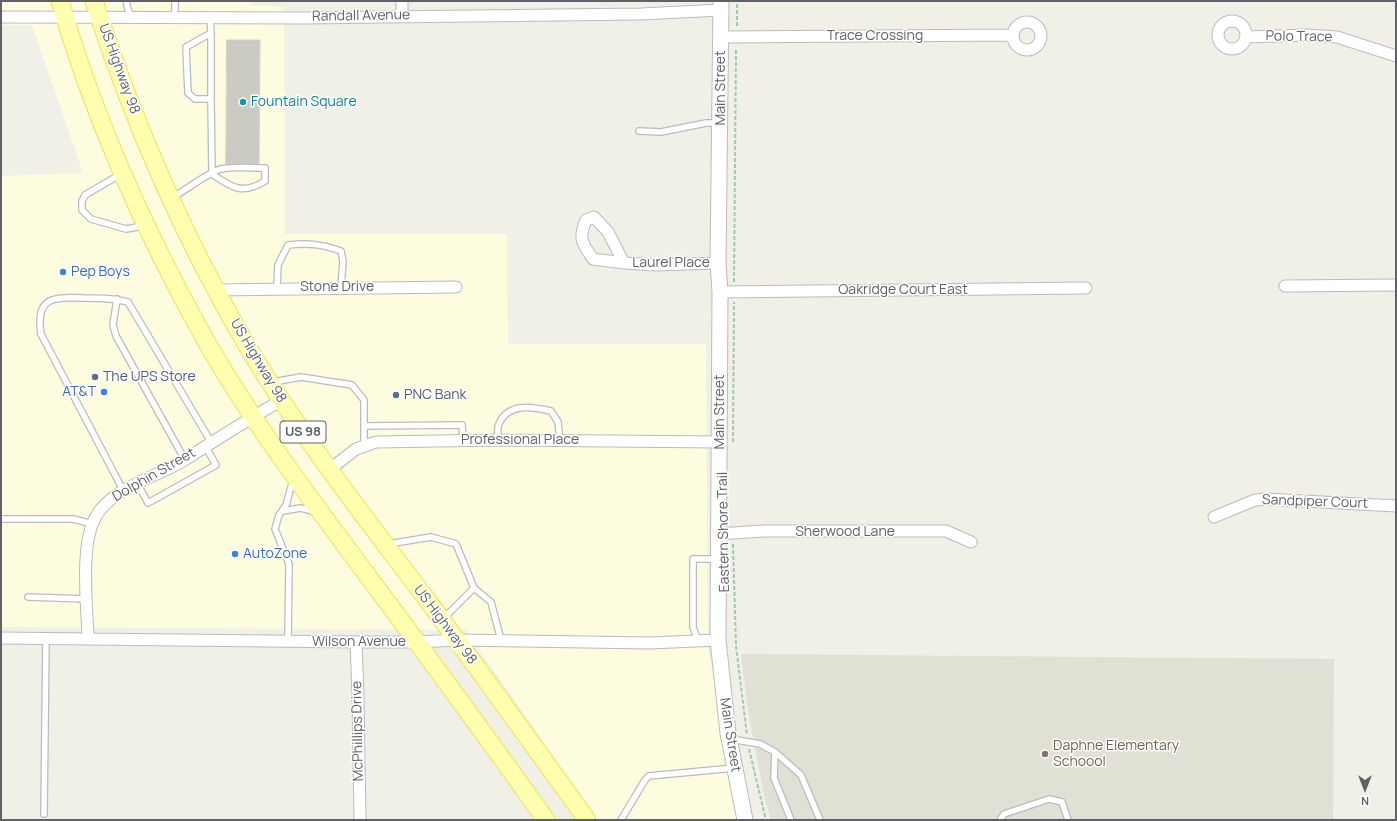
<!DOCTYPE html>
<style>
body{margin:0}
#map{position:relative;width:1397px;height:821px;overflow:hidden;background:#f1f0e7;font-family:Manrope,sans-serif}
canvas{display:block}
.frame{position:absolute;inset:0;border:2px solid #5f6167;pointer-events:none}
.north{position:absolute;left:1345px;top:769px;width:40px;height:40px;-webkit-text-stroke:3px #fff;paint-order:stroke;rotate:180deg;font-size:11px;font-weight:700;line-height:16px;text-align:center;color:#5f6167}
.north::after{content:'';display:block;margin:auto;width:14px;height:18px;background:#5f6167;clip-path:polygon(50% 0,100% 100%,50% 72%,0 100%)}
</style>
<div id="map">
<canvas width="1397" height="821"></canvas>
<div class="frame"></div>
<div class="north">N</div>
</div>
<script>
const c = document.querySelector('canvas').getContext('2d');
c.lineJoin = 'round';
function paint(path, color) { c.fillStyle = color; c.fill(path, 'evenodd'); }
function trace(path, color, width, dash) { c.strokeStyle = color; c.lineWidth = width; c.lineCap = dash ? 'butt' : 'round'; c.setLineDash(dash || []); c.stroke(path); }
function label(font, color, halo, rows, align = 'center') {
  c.font = font + ' Manrope,sans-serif'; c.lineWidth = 3; c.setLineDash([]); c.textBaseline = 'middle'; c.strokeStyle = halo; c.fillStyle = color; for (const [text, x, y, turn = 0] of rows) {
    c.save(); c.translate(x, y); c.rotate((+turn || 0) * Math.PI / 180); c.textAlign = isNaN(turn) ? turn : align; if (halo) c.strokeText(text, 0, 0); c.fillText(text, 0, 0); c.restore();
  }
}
const commercial = new Path2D(`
 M 1,1 L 251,1 L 251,5 L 284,7 L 285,234 L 507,234 L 508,344 L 706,344 L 708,649 L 740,820 L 597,820 L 466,630 L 1,627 L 1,176 L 83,173 L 32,25 L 1,25 Z`);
const education = new Path2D(`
 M 741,654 L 1334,659 L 1333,820 L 771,820 L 764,796 L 748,711 Z`);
const building = new Path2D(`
 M 227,40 L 260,40 L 259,164 L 226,164 Z`);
const path = new Path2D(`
 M 737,26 L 737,1
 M 734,282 L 736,48
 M 733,442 L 734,302
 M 733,544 L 736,646 L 747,735
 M 749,749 L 766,820`);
const service = new Path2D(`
 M 126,1 L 130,17
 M 175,1 L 175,17
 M 210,18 L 211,33 L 186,47 L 188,93 L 195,99 L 211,99 L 211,33
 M 639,131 L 661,132 L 706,123 L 718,123
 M 121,174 L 85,195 L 82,201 L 82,210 L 91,219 L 126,229 L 143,226
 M 172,198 C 184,191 209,172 221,169 C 235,166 251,168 265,168 L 265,181 C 243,195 232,188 212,174 L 211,99
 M 277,288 L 278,265 L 288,245 C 308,243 322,244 341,251 L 343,261 L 341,287
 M 117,299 L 113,325 L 116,336 L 185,460
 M 273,382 L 301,377 L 352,385 L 364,400 L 364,446
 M 364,426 L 462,425 L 463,440
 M 498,440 C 498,435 497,428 499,424 C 508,402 533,407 551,411 L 558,422 L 560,440
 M 137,483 L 148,503 L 216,465 L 205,446
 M 123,490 L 41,334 C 35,296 54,297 84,298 C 99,298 113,298 128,302 L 211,442
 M 283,511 L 300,508 L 314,511
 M 3,519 L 73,519 L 93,524
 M 388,544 L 431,537 L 456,544 L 474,588 L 444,618
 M 474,588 L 491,602 L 501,640
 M 28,597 L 86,599
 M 288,641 L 289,564 L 275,529 L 279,515 L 286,505 L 293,480
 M 698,641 L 693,627 L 693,559 L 717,559
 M 731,739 L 760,744 L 775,752 L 801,775 L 820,820
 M 775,752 L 774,778 L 791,820
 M 44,814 L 46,638
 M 621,820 L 645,780 L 649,776 L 734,768
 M 1000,820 L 1004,814 L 1049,799 L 1062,802 L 1068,820`);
const minor = new Path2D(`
 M 402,15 L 402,1
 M 1,17 L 303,18 L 641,14 L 721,10
 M1218 35a14 14 0 1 1 28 0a14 14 0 1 1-28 0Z
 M1013 36a14 14 0 1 1 28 0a14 14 0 1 1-28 0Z
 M 721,37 L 1013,35
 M 1246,37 L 1307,35 L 1337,37 L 1396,56
 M 594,217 L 608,232 L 624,263 L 593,259 C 582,243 578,239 586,220 Z
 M 624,263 L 656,265 L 718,263
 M 1285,286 L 1396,285
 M 217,290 L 456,287
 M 720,292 L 1086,288
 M 329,470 L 356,449 L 376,442 L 498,440 L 719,442
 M 1214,517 L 1255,500 L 1266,499 L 1396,506
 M 718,534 L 764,531 L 946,531 L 971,542
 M 1,638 L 356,642 L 417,642 L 457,640 L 650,643 L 718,640
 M 88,638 C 87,605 80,547 95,518 C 111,487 158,477 186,459 C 217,439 249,419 282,400
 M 356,642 L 358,694 L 360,820`);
const secondary = new Path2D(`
 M 721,1 L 718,263 L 720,292 L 718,640 L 728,733 L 745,820`);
const primary = new Path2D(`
 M 60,1 C 94,119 146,234 206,341 C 254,425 313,502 370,579 C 430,659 488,739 546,820
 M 94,1 C 133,122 184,239 249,349 C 301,436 364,516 425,597 C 480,671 533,745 587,820`);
const markers = [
 [243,102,4,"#0f9aa8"],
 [63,272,4,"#3f7fe0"],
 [95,377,4,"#5c6f8a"],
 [104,392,4,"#3f7fe0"],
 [396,395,4,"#5c6f8a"],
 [235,554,4,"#3f7fe0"],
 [1045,754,4,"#8d6e63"]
];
const shields = [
 [303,432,46]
];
const shieldNames = [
 ["US 98",303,432]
];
const streetNames = [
 ["Randall Avenue",361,16,-1],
 ["Trace Crossing",875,36],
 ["Polo Trace",1299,37,1],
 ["US Highway 98",119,69,70],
 ["Main Street",721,88,-90],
 ["Laurel Place",671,263],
 ["Stone Drive",337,287],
 ["Oakridge Court East",903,290],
 ["US Highway 98",258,361,59],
 ["Main Street",720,412,-90],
 ["Professional Place",520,440],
 ["Dolphin Street",154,475,-30],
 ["Sandpiper Court",1315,502,2],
 ["Eastern Shore Trail",724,532,-91],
 ["Sherwood Lane",845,532],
 ["US Highway 98",445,625,53],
 ["Wilson Avenue",359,642],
 ["McPhillips Drive",358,731,-91],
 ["Main Street",730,735,81]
];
const cultureNames = [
 ["Fountain Square",251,102]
];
const shopNames = [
 ["Pep Boys",71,272],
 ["AT&T",96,392,"right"],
 ["AutoZone",243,554]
];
const serviceNames = [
 ["The UPS Store",103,377],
 ["PNC Bank",404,395]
];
const educationNames = [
 ["Daphne Elementary",1053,746],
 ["Schoool",1053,762]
];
paint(commercial, '#fefcdf');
paint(education, '#e1e0d5');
paint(building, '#cccbc3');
trace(building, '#d6d3c5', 1);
trace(service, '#b9bbc1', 8);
trace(minor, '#b9bbc1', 13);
trace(secondary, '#babcc3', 17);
trace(primary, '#f2e15f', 19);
trace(path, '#9dc9b1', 2, [4, 2]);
trace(service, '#fff', 5.5);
trace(minor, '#fff', 11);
trace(secondary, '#fff', 15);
trace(primary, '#feffae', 17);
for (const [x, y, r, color] of markers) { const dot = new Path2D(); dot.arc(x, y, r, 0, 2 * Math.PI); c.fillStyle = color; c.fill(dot); trace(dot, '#fff', 1.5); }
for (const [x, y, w] of shields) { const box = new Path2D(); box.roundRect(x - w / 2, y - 11, w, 22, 3); c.fillStyle = '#fff'; c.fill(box); trace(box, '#5f6167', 1); }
label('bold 13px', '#5f6167', null, shieldNames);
label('14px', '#5f6167', '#fff', streetNames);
label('14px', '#0d838f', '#fff', cultureNames, 'left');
label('14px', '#366cbe', '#fff', shopNames, 'left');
label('14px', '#4e5e75', '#fff', serviceNames, 'left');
label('14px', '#785e54', '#fff', educationNames, 'left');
</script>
